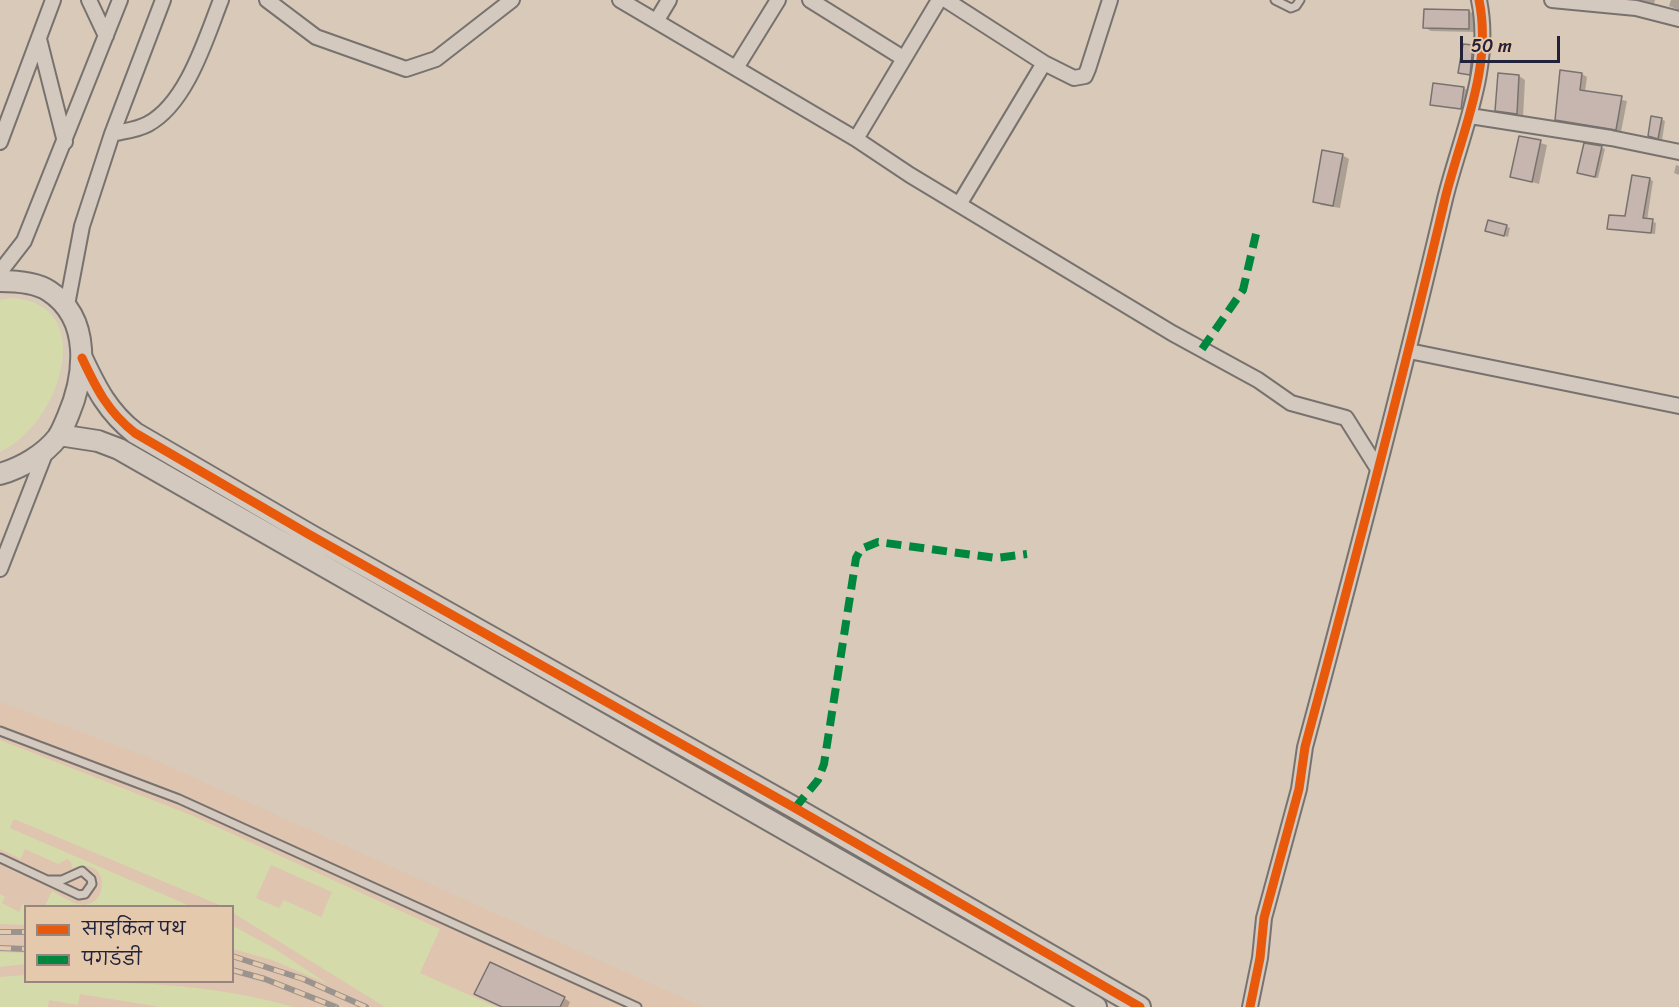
<!DOCTYPE html>
<meta charset="utf-8">
<style>
body{margin:0}
#map{position:relative;width:1679px;height:1007px;overflow:hidden;background:#d8c9b9;font-family:Sriracha,"Playpen Sans Deva",sans-serif}
canvas{display:block}
.legend{position:absolute;left:24px;top:905px;width:210px;height:78px;box-sizing:border-box;background:#e5c9ac;border:2px solid #97867f;margin:0;padding:8px 10px;list-style:none;font-size:18px;color:#22223b}
.legend li{display:flex;align-items:center;gap:12px;height:30px}
.legend b{width:30px;border:2px solid #97867f}
.scale{position:absolute;left:1460px;top:36px;width:100px;height:27px;box-sizing:border-box;border:3px solid #22223b;border-top:0;padding-left:8px;font-size:18px;line-height:21px;white-space:nowrap;color:#22223b;-webkit-text-stroke:4px #e5c9ac;paint-order:stroke}
</style>
<div id="map">
<canvas width="1679" height="1007"></canvas>
<ul class="legend">
<li><b style="height:8px;background:#e8590c"></b>साइकिल पथ</li>
<li><b style="height:8px;background:#00873e"></b>पगडंडी</li>
</ul>
<div class="scale">50 m</div>
</div>
<script>
const c = document.querySelector('canvas').getContext('2d');
c.lineJoin = 'round';
function paint(path, color) { c.fillStyle = color; c.fill(path, 'evenodd'); }
function trace(path, color, width, dash) { c.strokeStyle = color; c.lineWidth = width; c.lineCap = dash ? 'butt' : 'round'; c.setLineDash(dash || []); c.stroke(path); }
const built = new Path2D(`
 M 0,702 L 148,757 L 703,1007 L 0,1007 ZM 26,906 L 232,906 L 232,982 L 26,982 Z`);
const green = new Path2D(`
 M 12,298 C 99,303 61,424 0,452 L 0,300 Z
 M 0,740 L 191,815 L 440,929 L 420,973 L 496,1007 L 385,1007 L 233,913 L 232,906 L 222,906 L 14,819 L 10,828 L 190,906 L 45,906 L 52,891 C 60,895 69,902 78,904 C 109,912 113,854 72,868 L 71,862 L 67,859 L 58,864 L 25,849 L 21,859 L 0,849 ZM 271,865 L 332,892 L 321,917 L 284,900 L 279,908 L 256,898 Z
 M 0,894 L 5,897 L 2,903 L 19,912 L 23,904 L 29,906 L 26,906 L 25,925 L 0,924 Z
 M 233,926 L 272,947 L 328,984 L 272,960 L 233,949 Z
 M 0,952 L 25,953 L 25,964 L 0,967 Z
 M 25,975 L 26,982 C 116,982 205,981 293,1007 L 160,1007 L 80,994 L 78,1005 L 49,1000 L 48,1007 L 0,1007 L 0,977 Z`);
const shadow = new Path2D(`
 M 1636,0 L 1655,0 L 1654,4 Z
 M 1671,0 L 1679,0 L 1679,10 L 1669,6 Z
 M 1425,10 L 1469,11 L 1475,15 L 1475,32 L 1431,31 L 1424,27 Z
 M 1472,47 L 1476,49 L 1473,76 L 1460,72 Z
 M 1582,74 L 1587,77 L 1585,92 L 1627,101 L 1621,132 L 1556,119 Z
 M 1499,75 L 1519,76 L 1525,80 L 1523,117 L 1497,110 Z
 M 1464,88 L 1467,90 L 1465,110 L 1432,104 Z
 M 1661,119 L 1665,121 L 1662,140 L 1649,136 Z
 M 1521,137 L 1547,145 L 1539,184 L 1512,176 Z
 M 1601,147 L 1605,149 L 1598,178 L 1583,174 Z
 M 1342,155 L 1349,159 L 1340,208 L 1321,205 L 1315,201 Z
 M 1676,165 L 1679,166 L 1679,175 L 1674,173 Z
 M 1649,179 L 1653,181 L 1647,220 L 1656,223 L 1655,234 L 1609,228 L 1626,218 Z
 M 1506,226 L 1510,228 L 1508,237 L 1491,232 Z
 M 564,998 L 570,1002 L 568,1007 L 504,1007 Z`);
const building = new Path2D(`
 M 1424,9 L 1469,10 L 1469,29 L 1423,28 Z
 M 1463,44 L 1473,45 L 1470,75 L 1458,73 Z
 M 1560,70 L 1582,73 L 1580,90 L 1622,96 L 1616,130 L 1555,120 Z
 M 1498,73 L 1519,75 L 1517,114 L 1495,111 Z
 M 1433,83 L 1464,87 L 1461,109 L 1430,105 Z
 M 1651,116 L 1662,118 L 1658,139 L 1648,136 Z
 M 1519,136 L 1541,140 L 1532,182 L 1510,177 Z
 M 1584,143 L 1602,146 L 1595,177 L 1577,173 Z
 M 1322,150 L 1343,154 L 1333,206 L 1313,202 Z
 M 1632,175 L 1650,178 L 1643,218 L 1653,219 L 1651,233 L 1607,229 L 1609,215 L 1625,216 Z
 M 1488,220 L 1507,225 L 1504,236 L 1485,231 Z
 M 490,962 L 565,997 L 560,1007 L 502,1007 L 474,994 Z`);
const lane = new Path2D(`
 M 1275,0 L 1291,8 L 1296,6 L 1300,0
 M 0,731 L 179,799 L 637,1007
 M 0,858 L 79,895 L 85,894 L 92,884 L 91,879 L 82,871 L 62,880 L 49,880`);
const street = new Path2D(`
 M 89,0 L 106,36
 M 267,0 L 316,37 L 406,69 L 436,59 L 512,0
 M 620,0 L 856,139 L 910,175 L 1172,333 L 1258,380 L 1291,403 L 1346,418 L 1378,469
 M 810,0 L 903,58
 M 946,0 L 1044,63 L 1074,78 L 1085,76 L 1088,69 L 1110,0
 M 1552,0 L 1636,8 L 1679,19
 M 657,20 L 669,0
 M 39,39 L 65,142
 M 736,68 L 778,0
 M 1470,116 L 1611,138 L 1679,152
 M 112,134 C 124,131 137,130 148,124 C 187,103 206,38 221,0
 M 856,139 L 939,0
 M 0,142 L 53,0
 M 960,203 L 1044,63
 M 0,272 L 24,241 L 120,0
 M 67,305 L 82,226 L 112,134 L 163,0
 M 1409,351 L 1679,406
 M 0,569 L 46,451
 M 1250,1007 L 1260,958 L 1264,918 L 1299,789 L 1305,747 C 1354,565 1402,382 1445,199 C 1461,134 1493,68 1479,0`);
const secondary = new Path2D(`
 M 0,281 C 15,281 37,283 49,291 C 92,319 85,376 68,416 C 65,423 62,431 58,437 C 44,455 21,468 0,474
 M 82,358 C 96,388 108,412 135,433 L 310,535 L 795,808 L 1140,1007
 M 59,435 L 98,441 L 119,449 L 1096,1007`);
const rail = new Path2D(`
 M 0,932 L 26,932
 M 0,948 L 26,949
 M 232,956 L 303,979 L 366,1007
 M 232,970 L 265,979 L 336,1007`);
const quiet = new Path2D(`
 M 1202,349 L 1243,290 L 1256,234
 M 795,808 L 818,780 L 824,764 L 856,558 L 861,549 L 878,542 L 996,558 L 1027,554`);
const cycleway = new Path2D(`
 M 82,358 C 96,388 108,412 135,433 L 310,535 L 795,808 L 1140,1007
 M 1250,1007 L 1260,958 L 1264,918 L 1299,789 L 1305,747 C 1354,565 1402,382 1445,199 C 1461,134 1493,68 1479,0`);
paint(built, '#dfc4af');
paint(green, '#d4daaa');
paint(shadow, '#0003');
paint(building, '#c6b6af');
trace(building, '#78726f', 1.5);
trace(lane, '#78726f', 11);
trace(street, '#78726f', 18);
trace(secondary, '#78726f', 24);
trace(lane, '#d3c9be', 7);
trace(street, '#d3c9be', 14);
trace(secondary, '#d3c9be', 20);
trace(rail, '#9a938e', 6);
trace(rail, '#e5c9ac', 4, [11]);
trace(quiet, '#00873e', 8, [15, 8]);
trace(cycleway, '#e8590c', 9);
</script>
